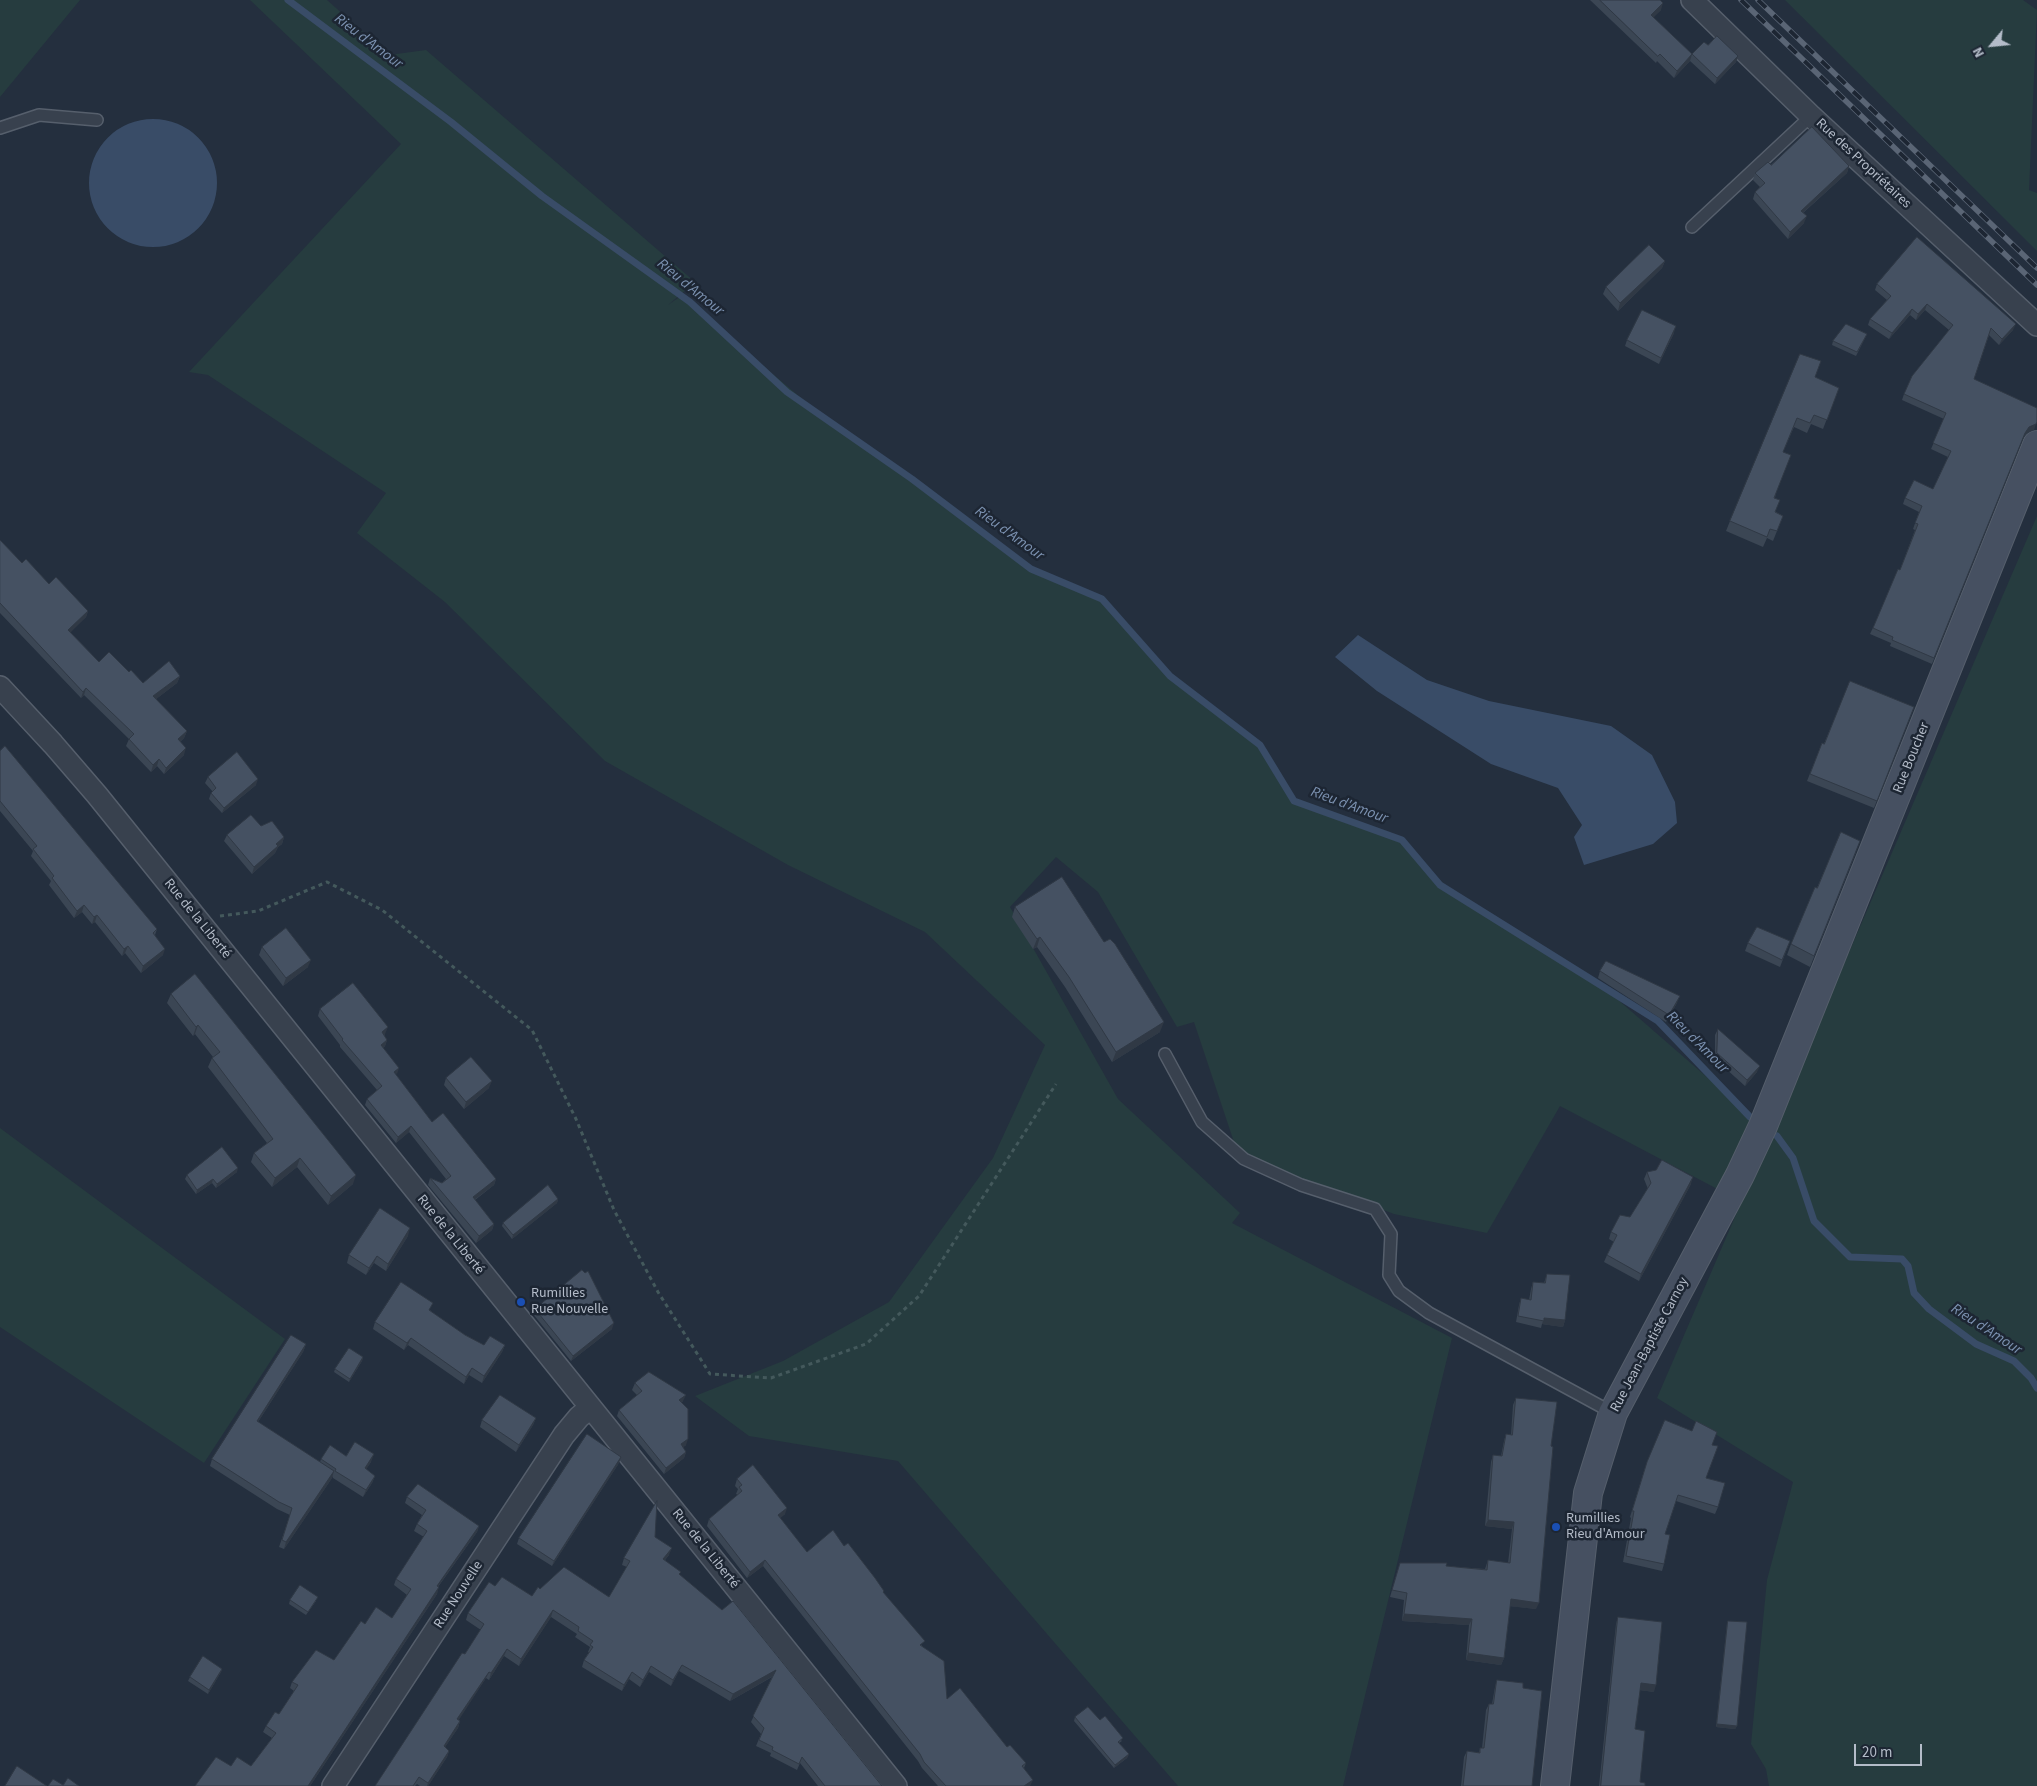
<!DOCTYPE html>
<meta charset="utf-8">
<style>
body{margin:0}
#map{position:relative;width:2037px;height:1786px;overflow:hidden;background:#242f3e;font-family:"Source Sans 3",sans-serif}
canvas{display:block}
.north{position:absolute;left:1967px;top:20px;width:50px;height:50px;-webkit-text-stroke:4px #1d2633;paint-order:stroke;rotate:242deg;font-size:14px;font-weight:700;line-height:20px;text-align:center;color:#b4bcc9}
.north::after{content:'';display:block;margin:auto;width:18px;height:22px;background:#b4bcc9;clip-path:polygon(50% 0,100% 100%,50% 72%,0 100%)}
.scale{position:absolute;left:1854px;top:1744px;width:68px;height:22px;box-sizing:border-box;border:2px solid #b4bcc9;border-top:0;padding-left:6px;font-size:15px;line-height:18px;white-space:nowrap;color:#b4bcc9;-webkit-text-stroke:4px #1d2633;paint-order:stroke}
</style>
<div id="map">
<canvas width="2037" height="1786"></canvas>
<div class="north">N</div>
<div class="scale">20 m</div>
</div>
<script>
const c = document.querySelector('canvas').getContext('2d');
c.lineJoin = 'round';
function paint(path, color) { c.fillStyle = color; c.fill(path, 'evenodd'); }
function trace(path, color, width, dash) { c.strokeStyle = color; c.lineWidth = width; c.lineCap = dash ? 'butt' : 'round'; c.setLineDash(dash || []); c.stroke(path); }
function label(font, color, halo, rows, align = 'center') {
  c.font = font + ' "Source Sans 3",sans-serif'; c.lineWidth = 5; c.setLineDash([]); c.textBaseline = 'middle'; c.strokeStyle = halo; c.fillStyle = color; for (const [text, x, y, turn = 0] of rows) {
    c.save(); c.translate(x, y); c.rotate((+turn || 0) * Math.PI / 180); c.textAlign = isNaN(turn) ? turn : align; if (halo) c.strokeText(text, 0, 0); c.fillText(text, 0, 0); c.restore();
  }
}
const green = new Path2D(`
 M 0,0 L 80,0 L 0,97 Z
 M 250,0 L 327,0 L 389,55 L 426,50 L 695,282 L 668,305 L 681,296 L 827,420 L 1031,569 L 1102,599 L 1177,681 L 1260,745 L 1294,801 L 1402,840 L 1440,885 L 1601,985 L 1763,1126 L 1723,1192 L 1560,1106 L 1487,1233 L 1394,1214 L 1238,1154 L 1194,1022 L 1177,1027 L 1098,892 L 1056,857 L 1010,907 L 1118,1099 L 1240,1213 L 1232,1223 L 1452,1338 L 1343,1786 L 1178,1786 L 898,1461 L 749,1436 L 695,1396 L 783,1361 L 889,1302 L 993,1158 L 1045,1045 L 925,932 L 788,865 L 605,761 L 445,602 L 357,533 L 386,493 L 208,375 L 189,372 L 401,144 Z
 M 1785,0 L 2023,0 L 2037,10 L 2029,190 L 2037,193 L 2037,251 Z
 M 2037,516 L 2037,1786 L 1769,1786 L 1766,1769 L 1751,1744 L 1767,1580 L 1793,1482 L 1657,1398 Z
 M 0,1128 L 285,1339 L 204,1463 L 0,1327 Z`);
const water = new Path2D(`
 M89 183a64 64 0 1 1 128 0a64 64 0 1 1-128 0Z
 M 1358,635 L 1427,680 L 1489,701 L 1611,726 L 1652,755 L 1675,802 L 1677,823 L 1653,844 L 1584,865 L 1574,837 L 1582,825 L 1558,788 L 1491,764 L 1377,691 L 1335,657 Z`);
const stream = new Path2D(`
 M 288,0 L 451,122 L 542,196 L 690,302 L 787,392 L 912,479 L 1031,569 L 1102,599 L 1170,676 L 1260,745 L 1294,801 L 1402,840 L 1440,885 L 1658,1021 L 1750,1117
 M 1777,1136 L 1793,1158 L 1814,1221 L 1850,1257 L 1902,1259 L 1908,1266 L 1914,1293 L 1929,1309 L 1976,1344 L 2014,1361 L 2031,1378 L 2037,1388`);
const path = new Path2D(`
 M 220,916 L 258,911 L 327,882 L 382,910 L 532,1030 L 576,1119 L 614,1210 L 658,1292 L 710,1374 L 771,1378 L 866,1344 L 919,1296 L 1056,1084`);
const lane = new Path2D(`
 M 0,128 L 39,115 L 97,120
 M 1692,227 L 1811,116
 M 1165,1054 L 1202,1122 L 1244,1159 L 1301,1185 L 1375,1209 L 1391,1234 L 1389,1275 L 1399,1291 L 1429,1313 L 1613,1413`);
const street = new Path2D(`
 M 1692,0 L 1811,116 L 2037,325
 M 0,687 L 53,744 L 97,795 L 896,1786
 M 333,1786 L 564,1435 L 579,1417 L 590,1408`);
const secondary = new Path2D(`
 M 1555,1786 L 1588,1493 L 1613,1413 L 1740,1175 L 1763,1126 L 2037,445`);
const rail = new Path2D(`
 M 1741,0 L 2037,285
 M 1758,0 L 2037,268`);
const wall = new Path2D(`
 M 1590,0 L 1660,0 L 1661,10 L 1653,17 L 1692,54 L 1708,45 L 1738,56 L 1736,62 L 1715,84 L 1690,61 L 1674,78 L 1657,61 L 1656,63 Z
 M 1771,165 L 1849,166 L 1847,173 L 1803,213 L 1804,223 L 1788,239 L 1753,199 L 1755,192 L 1760,187 L 1753,180 L 1755,173 Z
 M 1665,261 L 1662,268 L 1618,311 L 1603,294 L 1606,287 Z
 M 1877,284 L 2013,330 L 1999,345 L 1989,335 L 1974,379 L 2034,430 L 2027,433 L 2022,439 L 1932,664 L 1890,646 L 1891,643 L 1870,634 L 1900,570 L 1915,530 L 1913,529 L 1919,512 L 1903,504 L 1905,498 L 1933,489 L 1948,457 L 1931,449 L 1944,419 L 1902,400 L 1904,394 L 1949,330 L 1925,310 L 1916,320 L 1910,315 L 1889,339 L 1868,325 L 1870,319 L 1887,300 L 1875,290 Z
 M 1674,333 L 1659,364 L 1625,346 L 1627,340 Z
 M 1867,334 L 1856,356 L 1832,345 L 1833,341 Z
 M 1815,377 L 1839,388 L 1823,429 L 1811,424 L 1807,433 L 1794,427 L 1783,452 L 1775,498 L 1776,512 L 1783,516 L 1773,541 L 1767,538 L 1763,547 L 1726,531 L 1730,521 Z
 M 0,540 L 22,563 L 49,584 L 88,611 L 86,617 L 70,632 L 99,662 L 129,672 L 143,683 L 180,676 L 177,683 L 156,699 L 187,731 L 184,738 L 180,742 L 184,755 L 164,774 L 157,766 L 151,772 L 126,746 L 129,739 L 84,695 L 81,698 L 0,613 Z
 M 1914,707 L 1874,808 L 1807,781 L 1822,743 L 1824,744 Z
 M 0,751 L 157,929 L 155,935 L 163,955 L 141,973 L 125,953 L 122,956 L 95,922 L 92,924 L 82,912 L 74,918 L 49,885 L 51,881 L 31,856 L 33,851 L 0,811 Z
 M 208,777 L 256,785 L 222,813 L 209,799 L 211,793 L 213,792 L 205,783 Z
 M 261,826 L 284,837 L 282,844 L 278,847 L 275,853 L 252,874 L 224,841 L 227,835 Z
 M 1856,852 L 1810,967 L 1787,955 L 1791,944 L 1817,888 Z
 M 1015,907 L 1104,942 L 1160,1032 L 1112,1062 L 1065,987 L 1037,947 L 1033,949 L 1012,917 Z
 M 1790,941 L 1780,967 L 1745,951 L 1748,943 Z
 M 262,947 L 308,967 L 283,986 L 259,955 Z
 M 1600,971 L 1677,1003 L 1666,1022 L 1598,978 Z
 M 171,994 L 353,1184 L 328,1205 L 297,1167 L 272,1187 L 251,1162 L 254,1153 L 267,1143 L 208,1067 L 212,1058 L 213,1057 L 195,1034 L 193,1036 L 167,1003 Z
 M 320,1009 L 385,1034 L 384,1035 L 387,1040 L 385,1046 L 383,1048 L 396,1075 L 432,1122 L 496,1179 L 494,1185 L 475,1200 L 494,1224 L 492,1230 L 476,1243 L 428,1185 L 430,1178 L 442,1183 L 446,1179 L 409,1132 L 396,1143 L 365,1105 L 367,1099 L 377,1090 L 340,1047 L 340,1045 L 318,1016 Z
 M 1718,1029 L 1757,1072 L 1745,1086 L 1715,1059 L 1715,1035 Z
 M 446,1078 L 489,1088 L 464,1109 L 444,1085 Z
 M 237,1172 L 216,1188 L 212,1183 L 196,1194 L 185,1179 L 187,1175 Z
 M 1647,1172 L 1691,1184 L 1639,1281 L 1604,1262 L 1607,1255 L 1614,1242 L 1609,1239 L 1611,1232 L 1630,1217 L 1648,1189 L 1644,1179 Z
 M 558,1199 L 557,1203 L 512,1239 L 502,1226 L 503,1223 Z
 M 408,1236 L 386,1271 L 374,1263 L 366,1275 L 347,1263 L 349,1255 Z
 M 1547,1274 L 1565,1320 L 1563,1327 L 1542,1324 L 1541,1328 L 1516,1322 L 1519,1305 L 1521,1298 L 1529,1300 L 1531,1289 L 1533,1282 L 1544,1283 Z
 M 535,1309 L 612,1329 L 571,1361 L 533,1314 Z
 M 431,1310 L 430,1311 L 465,1335 L 484,1345 L 505,1345 L 502,1352 L 482,1383 L 469,1375 L 464,1384 L 408,1345 L 404,1350 L 373,1329 L 375,1322 Z
 M 306,1344 L 303,1352 L 258,1422 L 320,1462 L 321,1459 L 346,1456 L 371,1462 L 366,1469 L 375,1476 L 372,1483 L 363,1497 L 333,1478 L 333,1476 L 332,1478 L 284,1549 L 279,1547 L 290,1515 L 277,1509 L 210,1466 L 212,1459 Z
 M 363,1357 L 362,1361 L 349,1382 L 334,1372 L 335,1369 Z
 M 635,1383 L 683,1401 L 682,1402 L 686,1445 L 683,1447 L 686,1452 L 684,1458 L 664,1474 L 617,1416 L 619,1410 L 637,1395 L 632,1390 Z
 M 1516,1398 L 1551,1446 L 1536,1609 L 1510,1606 L 1504,1658 L 1501,1665 L 1466,1660 L 1469,1625 L 1402,1621 L 1404,1600 L 1390,1597 L 1400,1563 L 1485,1569 L 1488,1560 L 1508,1563 L 1512,1529 L 1485,1526 L 1491,1462 L 1493,1455 L 1501,1456 L 1504,1441 L 1506,1434 L 1511,1435 L 1513,1405 Z
 M 536,1418 L 533,1425 L 516,1452 L 480,1427 L 482,1420 Z
 M 1712,1445 L 1706,1478 L 1718,1507 L 1715,1514 L 1676,1501 L 1665,1534 L 1664,1564 L 1662,1571 L 1623,1562 L 1631,1518 L 1630,1517 L 1645,1468 Z
 M 619,1463 L 552,1566 L 517,1544 L 519,1538 Z
 M 737,1479 L 785,1514 L 780,1518 L 807,1552 L 844,1546 L 883,1593 L 923,1647 L 947,1699 L 1026,1763 L 1024,1768 L 1030,1786 L 938,1786 L 922,1768 L 918,1761 L 763,1566 L 747,1578 L 707,1526 L 709,1519 L 738,1495 L 736,1494 L 738,1489 L 735,1486 Z
 M 407,1497 L 479,1526 L 477,1532 L 438,1587 L 437,1594 L 310,1786 L 231,1766 L 251,1766 L 272,1738 L 263,1732 L 266,1726 L 279,1714 L 294,1691 L 290,1688 L 292,1682 L 334,1660 L 365,1624 L 392,1618 L 407,1595 L 394,1585 L 396,1579 L 424,1537 L 414,1531 L 417,1524 L 422,1515 L 405,1503 Z
 M 655,1537 L 669,1555 L 665,1560 L 882,1786 L 818,1786 L 800,1763 L 797,1770 L 770,1756 L 771,1753 L 756,1746 L 761,1734 L 751,1722 L 772,1677 L 730,1701 L 679,1671 L 671,1686 L 649,1672 L 640,1687 L 629,1679 L 622,1691 L 582,1667 L 584,1660 L 589,1652 L 588,1652 L 590,1647 L 575,1637 L 577,1634 L 551,1617 L 519,1666 L 504,1656 L 489,1680 L 486,1678 L 458,1720 L 460,1721 L 458,1728 L 445,1747 L 449,1751 L 447,1757 L 428,1786 L 420,1786 L 417,1784 L 415,1786 L 375,1786 L 481,1630 L 466,1620 L 468,1613 L 495,1586 L 532,1596 L 540,1589 L 609,1597 L 627,1567 L 622,1565 L 624,1558 Z
 M 290,1600 L 316,1601 L 306,1615 L 289,1604 Z
 M 1618,1617 L 1654,1692 L 1640,1690 L 1635,1729 L 1640,1782 L 1645,1786 L 1599,1786 L 1616,1624 Z
 M 1728,1621 L 1737,1726 L 1735,1729 L 1716,1727 L 1727,1624 Z
 M 222,1669 L 221,1672 L 208,1694 L 188,1681 L 190,1677 Z
 M 1497,1680 L 1523,1688 L 1532,1786 L 1461,1786 L 1464,1757 L 1467,1751 L 1479,1753 L 1480,1748 L 1482,1748 L 1486,1710 L 1489,1704 L 1492,1704 L 1495,1687 Z
 M 1075,1717 L 1100,1720 L 1122,1741 L 1119,1743 L 1129,1754 L 1127,1758 L 1114,1768 L 1074,1721 Z`);
const shadedWall = new Path2D(`
 M 1663,3 L 1661,10 L 1649,22 L 1651,15 Z
 M 1692,54 L 1690,61 L 1674,78 L 1677,71 Z
 M 1738,56 L 1736,62 L 1715,84 L 1717,78 Z
 M 1849,166 L 1847,173 L 1798,217 L 1801,211 Z
 M 1807,216 L 1804,223 L 1788,239 L 1790,232 Z
 M 1665,261 L 1662,268 L 1618,311 L 1620,303 Z
 M 1927,304 L 1925,310 L 1916,320 L 1918,314 Z
 M 1912,309 L 1910,315 L 1889,339 L 1892,333 Z
 M 2016,324 L 2013,330 L 1999,345 L 2002,339 Z
 M 1676,326 L 1674,333 L 1659,364 L 1661,358 Z
 M 2036,424 L 2034,430 L 2027,433 L 2022,439 L 1932,664 L 2025,433 L 2029,427 Z
 M 88,611 L 86,617 L 66,637 L 68,630 Z
 M 180,676 L 177,683 L 151,703 L 153,696 Z
 M 86,688 L 84,695 L 81,698 L 83,692 Z
 M 187,731 L 184,738 L 175,746 L 178,739 Z
 M 186,748 L 184,755 L 164,774 L 166,768 Z
 M 159,759 L 157,766 L 151,772 L 153,765 Z
 M 258,779 L 256,785 L 222,813 L 224,808 Z
 M 284,837 L 282,844 L 278,847 L 275,853 L 252,874 L 254,867 L 276,844 Z
 M 84,905 L 82,912 L 74,918 L 77,911 Z
 M 97,915 L 95,922 L 92,924 L 94,917 Z
 M 1040,937 L 1037,947 L 1033,949 L 1037,939 Z
 M 128,946 L 125,953 L 122,956 L 124,949 Z
 M 165,949 L 163,955 L 141,973 L 143,966 Z
 M 311,960 L 308,967 L 283,986 L 286,978 Z
 M 1680,996 L 1677,1003 L 1666,1022 L 1669,1015 Z
 M 1164,1022 L 1160,1032 L 1112,1062 L 1116,1052 Z
 M 198,1025 L 195,1034 L 193,1036 L 196,1027 Z
 M 388,1027 L 385,1034 L 379,1039 L 382,1032 Z
 M 387,1040 L 385,1046 L 378,1052 L 381,1045 Z
 M 1760,1066 L 1757,1072 L 1745,1086 L 1747,1080 Z
 M 399,1068 L 397,1074 L 394,1072 Z
 M 492,1081 L 489,1088 L 464,1109 L 466,1102 Z
 M 411,1126 L 409,1132 L 396,1143 L 398,1137 Z
 M 300,1158 L 297,1167 L 272,1187 L 275,1178 Z
 M 238,1168 L 237,1172 L 216,1188 L 217,1184 Z
 M 356,1175 L 353,1184 L 328,1205 L 331,1196 Z
 M 1693,1177 L 1691,1184 L 1639,1281 L 1641,1274 Z
 M 213,1179 L 212,1183 L 196,1194 L 197,1190 Z
 M 496,1179 L 494,1185 L 470,1203 L 473,1197 Z
 M 558,1199 L 557,1203 L 512,1239 L 513,1235 Z
 M 494,1224 L 492,1230 L 476,1243 L 479,1236 Z
 M 410,1228 L 408,1236 L 386,1271 L 388,1264 Z
 M 377,1256 L 374,1263 L 366,1275 L 369,1268 Z
 M 1544,1318 L 1565,1320 L 1563,1327 L 1542,1324 Z
 M 614,1323 L 612,1329 L 571,1361 L 573,1356 Z
 M 411,1338 L 408,1345 L 404,1350 L 407,1343 Z
 M 306,1344 L 303,1352 L 254,1428 L 257,1421 Z
 M 505,1345 L 502,1352 L 482,1383 L 484,1376 Z
 M 363,1357 L 362,1361 L 349,1382 L 350,1379 Z
 M 472,1368 L 469,1375 L 464,1384 L 466,1377 Z
 M 686,1395 L 683,1401 L 677,1406 L 679,1400 Z
 M 536,1418 L 533,1425 L 516,1452 L 519,1445 Z
 M 688,1439 L 686,1445 L 679,1451 L 681,1444 Z
 M 686,1452 L 684,1458 L 664,1474 L 666,1468 Z
 M 374,1454 L 371,1462 L 362,1476 L 365,1468 Z
 M 621,1457 L 619,1463 L 552,1566 L 554,1561 Z
 M 334,1471 L 332,1478 L 284,1549 L 286,1542 Z
 M 375,1476 L 372,1483 L 363,1497 L 366,1490 Z
 M 787,1508 L 785,1514 L 776,1522 L 778,1515 Z
 M 1488,1520 L 1514,1522 L 1512,1529 L 1485,1526 Z
 M 479,1526 L 477,1532 L 434,1592 L 437,1586 Z
 M 672,1548 L 669,1555 L 660,1565 L 663,1559 Z
 M 765,1560 L 763,1566 L 747,1578 L 750,1572 Z
 M 439,1587 L 437,1594 L 310,1786 L 308,1786 Z
 M 1511,1599 L 1539,1603 L 1536,1609 L 1508,1606 Z
 M 553,1610 L 551,1617 L 519,1666 L 521,1659 Z
 M 1404,1614 L 1472,1619 L 1469,1625 L 1402,1621 Z
 M 507,1649 L 504,1656 L 489,1680 L 491,1673 Z
 M 1468,1653 L 1504,1658 L 1501,1665 L 1466,1660 Z
 M 682,1665 L 679,1671 L 671,1686 L 673,1680 Z
 M 651,1666 L 649,1672 L 640,1687 L 643,1680 Z
 M 222,1669 L 221,1672 L 208,1694 L 209,1690 Z
 M 776,1670 L 773,1676 L 730,1701 L 733,1694 Z
 M 489,1672 L 486,1678 L 455,1726 L 457,1719 Z
 M 632,1672 L 629,1679 L 622,1691 L 624,1685 Z
 M 1641,1683 L 1656,1685 L 1654,1692 L 1639,1690 Z
 M 460,1721 L 458,1728 L 441,1753 L 444,1746 Z
 M 1717,1724 L 1737,1726 L 1735,1729 L 1716,1727 Z
 M 449,1751 L 447,1757 L 428,1786 L 427,1786 L 428,1783 Z
 M 1129,1754 L 1127,1758 L 1114,1768 L 1115,1765 Z
 M 1033,1780 L 1030,1786 L 1024,1786 Z`);
const building = new Path2D(`
 M 1600,0 L 1660,0 L 1663,3 L 1651,15 L 1692,54 L 1677,71 L 1660,54 L 1658,56 Z
 M 1717,36 L 1738,56 L 1717,78 L 1692,54 L 1704,42 L 1708,45 Z
 M 1812,127 L 1849,166 L 1801,211 L 1807,216 L 1790,232 L 1755,192 L 1765,183 L 1755,173 L 1768,162 L 1771,165 Z
 M 1917,237 L 2016,324 L 2002,339 L 1991,328 L 1974,379 L 2037,408 L 2037,422 L 2036,424 L 2029,427 L 2025,433 L 1934,658 L 1892,640 L 1893,637 L 1873,628 L 1898,569 L 1900,570 L 1918,524 L 1915,523 L 1922,506 L 1905,498 L 1914,480 L 1933,489 L 1951,451 L 1933,443 L 1946,413 L 1904,394 L 1912,376 L 1953,325 L 1927,304 L 1918,314 L 1912,309 L 1892,333 L 1870,319 L 1891,296 L 1877,284 Z
 M 1649,245 L 1665,261 L 1620,303 L 1606,287 Z
 M 1642,310 L 1676,326 L 1661,358 L 1627,340 Z
 M 1846,324 L 1867,334 L 1857,352 L 1833,341 Z
 M 1800,354 L 1821,361 L 1815,377 L 1839,388 L 1827,420 L 1814,415 L 1810,423 L 1797,418 L 1783,452 L 1791,455 L 1774,498 L 1780,500 L 1775,512 L 1783,516 L 1777,531 L 1770,529 L 1767,537 L 1730,521 Z
 M 0,540 L 22,563 L 26,559 L 49,584 L 56,577 L 88,611 L 68,630 L 99,662 L 109,652 L 129,672 L 131,670 L 143,683 L 169,661 L 180,676 L 153,696 L 187,731 L 178,739 L 186,748 L 166,768 L 159,759 L 153,765 L 129,739 L 134,734 L 86,688 L 83,692 L 0,603 Z
 M 1850,681 L 1914,707 L 1877,801 L 1810,774 L 1822,743 L 1824,744 Z
 M 5,746 L 142,911 L 157,929 L 153,933 L 165,949 L 143,966 L 128,946 L 124,949 L 97,915 L 94,917 L 84,905 L 77,911 L 52,878 L 54,876 L 33,849 L 37,846 L 0,801 L 0,751 Z
 M 237,752 L 258,779 L 224,808 L 211,793 L 216,788 L 208,777 Z
 M 251,815 L 261,826 L 272,821 L 284,837 L 276,844 L 278,846 L 254,867 L 227,835 Z
 M 1841,832 L 1860,841 L 1814,956 L 1791,944 L 1815,887 L 1817,888 Z
 M 1062,877 L 1104,942 L 1110,939 L 1115,944 L 1164,1022 L 1116,1052 L 1069,977 L 1040,937 L 1037,939 L 1015,907 Z
 M 1757,927 L 1790,941 L 1782,960 L 1748,943 Z
 M 286,928 L 311,960 L 286,978 L 262,947 Z
 M 1606,961 L 1680,996 L 1669,1015 L 1600,971 Z
 M 195,974 L 356,1175 L 331,1196 L 300,1158 L 275,1178 L 254,1153 L 273,1139 L 212,1058 L 220,1052 L 198,1025 L 196,1027 L 171,994 Z
 M 353,983 L 388,1027 L 382,1032 L 387,1040 L 381,1045 L 399,1068 L 394,1072 L 432,1122 L 443,1113 L 496,1179 L 473,1197 L 494,1224 L 479,1236 L 430,1178 L 442,1183 L 451,1176 L 411,1126 L 398,1137 L 367,1099 L 382,1086 L 342,1040 L 343,1039 L 320,1009 Z
 M 1718,1029 L 1760,1066 L 1747,1080 L 1717,1053 Z
 M 471,1057 L 492,1081 L 466,1102 L 446,1078 Z
 M 222,1147 L 238,1168 L 217,1184 L 213,1179 L 197,1190 L 187,1175 Z
 M 1662,1160 L 1693,1177 L 1641,1274 L 1607,1255 L 1617,1235 L 1611,1232 L 1620,1215 L 1630,1217 L 1651,1183 L 1647,1172 L 1656,1170 Z
 M 548,1185 L 558,1199 L 513,1235 L 503,1223 Z
 M 380,1208 L 410,1228 L 388,1264 L 377,1256 L 369,1268 L 349,1255 Z
 M 582,1270 L 585,1273 L 588,1271 L 614,1323 L 573,1356 L 535,1309 Z
 M 1547,1274 L 1570,1275 L 1565,1320 L 1544,1318 L 1544,1321 L 1518,1316 L 1521,1298 L 1531,1300 L 1533,1282 L 1545,1283 Z
 M 401,1282 L 433,1303 L 429,1310 L 465,1335 L 484,1345 L 490,1336 L 505,1345 L 484,1376 L 472,1368 L 466,1377 L 411,1338 L 407,1343 L 375,1322 Z
 M 291,1335 L 306,1344 L 257,1421 L 334,1471 L 286,1542 L 282,1540 L 292,1508 L 279,1502 L 212,1459 Z
 M 349,1348 L 363,1357 L 350,1379 L 335,1369 Z
 M 649,1372 L 686,1395 L 679,1400 L 688,1409 L 688,1439 L 681,1444 L 686,1452 L 666,1468 L 619,1410 L 642,1391 L 635,1383 Z
 M 500,1395 L 536,1418 L 519,1445 L 482,1420 Z
 M 1516,1398 L 1557,1402 L 1551,1446 L 1553,1447 L 1539,1603 L 1511,1599 L 1504,1658 L 1468,1653 L 1472,1619 L 1404,1614 L 1407,1593 L 1392,1590 L 1400,1563 L 1447,1563 L 1446,1566 L 1487,1570 L 1488,1560 L 1510,1563 L 1514,1522 L 1488,1520 L 1493,1455 L 1502,1456 L 1506,1434 L 1512,1435 Z
 M 1665,1420 L 1692,1431 L 1696,1421 L 1717,1432 L 1712,1445 L 1718,1446 L 1706,1478 L 1725,1483 L 1718,1507 L 1678,1495 L 1665,1534 L 1670,1535 L 1664,1564 L 1626,1556 L 1634,1511 L 1632,1511 L 1647,1462 Z
 M 587,1434 L 621,1457 L 554,1561 L 519,1538 Z
 M 355,1442 L 374,1454 L 365,1468 L 375,1476 L 366,1490 L 335,1471 L 336,1469 L 321,1459 L 330,1445 L 346,1456 Z
 M 753,1465 L 787,1508 L 778,1515 L 807,1552 L 833,1530 L 844,1546 L 848,1543 L 875,1578 L 884,1591 L 883,1592 L 925,1641 L 920,1645 L 944,1661 L 947,1699 L 960,1688 L 1007,1747 L 1010,1745 L 1026,1763 L 1022,1766 L 1033,1780 L 1024,1786 L 946,1786 L 924,1762 L 920,1754 L 765,1560 L 750,1572 L 709,1519 L 742,1491 L 739,1487 L 742,1485 L 737,1479 Z
 M 418,1484 L 479,1526 L 437,1586 L 439,1587 L 308,1786 L 195,1786 L 216,1757 L 231,1766 L 237,1757 L 251,1766 L 276,1733 L 266,1726 L 275,1712 L 279,1714 L 298,1685 L 292,1682 L 316,1650 L 334,1660 L 361,1621 L 365,1624 L 376,1607 L 392,1618 L 411,1589 L 396,1579 L 427,1531 L 417,1524 L 426,1510 L 407,1497 Z
 M 657,1501 L 655,1537 L 672,1548 L 663,1559 L 681,1572 L 679,1574 L 722,1610 L 733,1601 L 882,1786 L 825,1786 L 802,1757 L 799,1764 L 772,1750 L 773,1747 L 759,1740 L 764,1728 L 753,1716 L 776,1670 L 733,1694 L 682,1665 L 673,1680 L 651,1666 L 643,1680 L 632,1672 L 624,1685 L 584,1660 L 593,1647 L 590,1645 L 593,1641 L 578,1631 L 579,1627 L 553,1610 L 521,1659 L 507,1649 L 491,1673 L 489,1672 L 457,1719 L 460,1721 L 444,1746 L 449,1751 L 428,1783 L 419,1777 L 413,1786 L 375,1786 L 462,1653 L 465,1654 L 484,1624 L 468,1613 L 489,1582 L 495,1586 L 502,1577 L 532,1596 L 538,1587 L 540,1589 L 564,1567 L 609,1597 L 630,1561 L 624,1558 Z
 M 300,1585 L 318,1597 L 308,1612 L 290,1600 Z
 M 1618,1617 L 1662,1622 L 1656,1685 L 1641,1683 L 1635,1729 L 1645,1731 L 1640,1782 L 1645,1783 L 1645,1786 L 1601,1786 Z
 M 1728,1621 L 1747,1622 L 1737,1726 L 1717,1724 Z
 M 203,1656 L 222,1669 L 209,1690 L 190,1677 Z
 M 1497,1680 L 1523,1683 L 1523,1688 L 1542,1691 L 1532,1786 L 1463,1786 L 1467,1751 L 1480,1753 L 1480,1748 L 1484,1748 L 1489,1704 L 1493,1704 Z
 M 1088,1707 L 1100,1720 L 1105,1716 L 1123,1738 L 1118,1742 L 1129,1754 L 1115,1765 L 1075,1717 Z
 M 17,1766 L 47,1786 L 5,1786 Z
 M 68,1778 L 79,1786 L 48,1786 L 53,1779 L 63,1785 Z`);
const markers = [
 [521,1302,5,"#1a4fb4"],
 [1556,1527,5,"#1a4fb4"]
];
const streetNames = [
 ["Rue des Propriétaires",1863,164,43],
 ["Rue Boucher",1912,758,-68],
 ["Rue de la Liberté",197,919,51],
 ["Rue de la Liberté",450,1235,51],
 ["Rue Jean-Baptiste Carnoy",1650,1345,-62],
 ["Rue de la Liberté",705,1549,51],
 ["Rue Nouvelle",459,1595,-57]
];
const poiNames = [
 ["Rumillies",531,1294],
 ["Rue Nouvelle",531,1310],
 ["Rumillies",1566,1519],
 ["Rieu d'Amour",1566,1535]
];
const waterNames = [
 ["Rieu d'Amour",368,42,37],
 ["Rieu d'Amour",690,288,39],
 ["Rieu d'Amour",1009,534,36],
 ["Rieu d'Amour",1349,806,20],
 ["Rieu d'Amour",1697,1043,45],
 ["Rieu d'Amour",1986,1330,33]
];
paint(green, '#263c3f');
paint(water, '#394c67');
trace(stream, '#394c67', 7);
trace(lane, '#565f6c', 14);
trace(street, '#565f6c', 24);
trace(secondary, '#565f6c', 30);
trace(path, '#44595c', 3, [4, 4]);
trace(lane, '#38414e', 11);
trace(street, '#38414e', 21);
trace(secondary, '#465061', 28);
trace(rail, '#5a6575', 5.5);
trace(rail, '#1d2633', 4, [11]);
paint(wall, '#3b4654');
paint(shadedWall, '#303945');
paint(building, '#455162');
trace(building, '#303945', 1);
for (const [x, y, r, color] of markers) { const dot = new Path2D(); dot.arc(x, y, r, 0, 2 * Math.PI); c.fillStyle = color; c.fill(dot); trace(dot, '#1d2633', 2); }
label('14px', '#b4bcc9', '#1d2633', streetNames);
label('14px', '#b4bcc9', '#1d2633', poiNames, 'left');
label('italic 15px', '#7c92b1', '#1d2633', waterNames);
</script>
